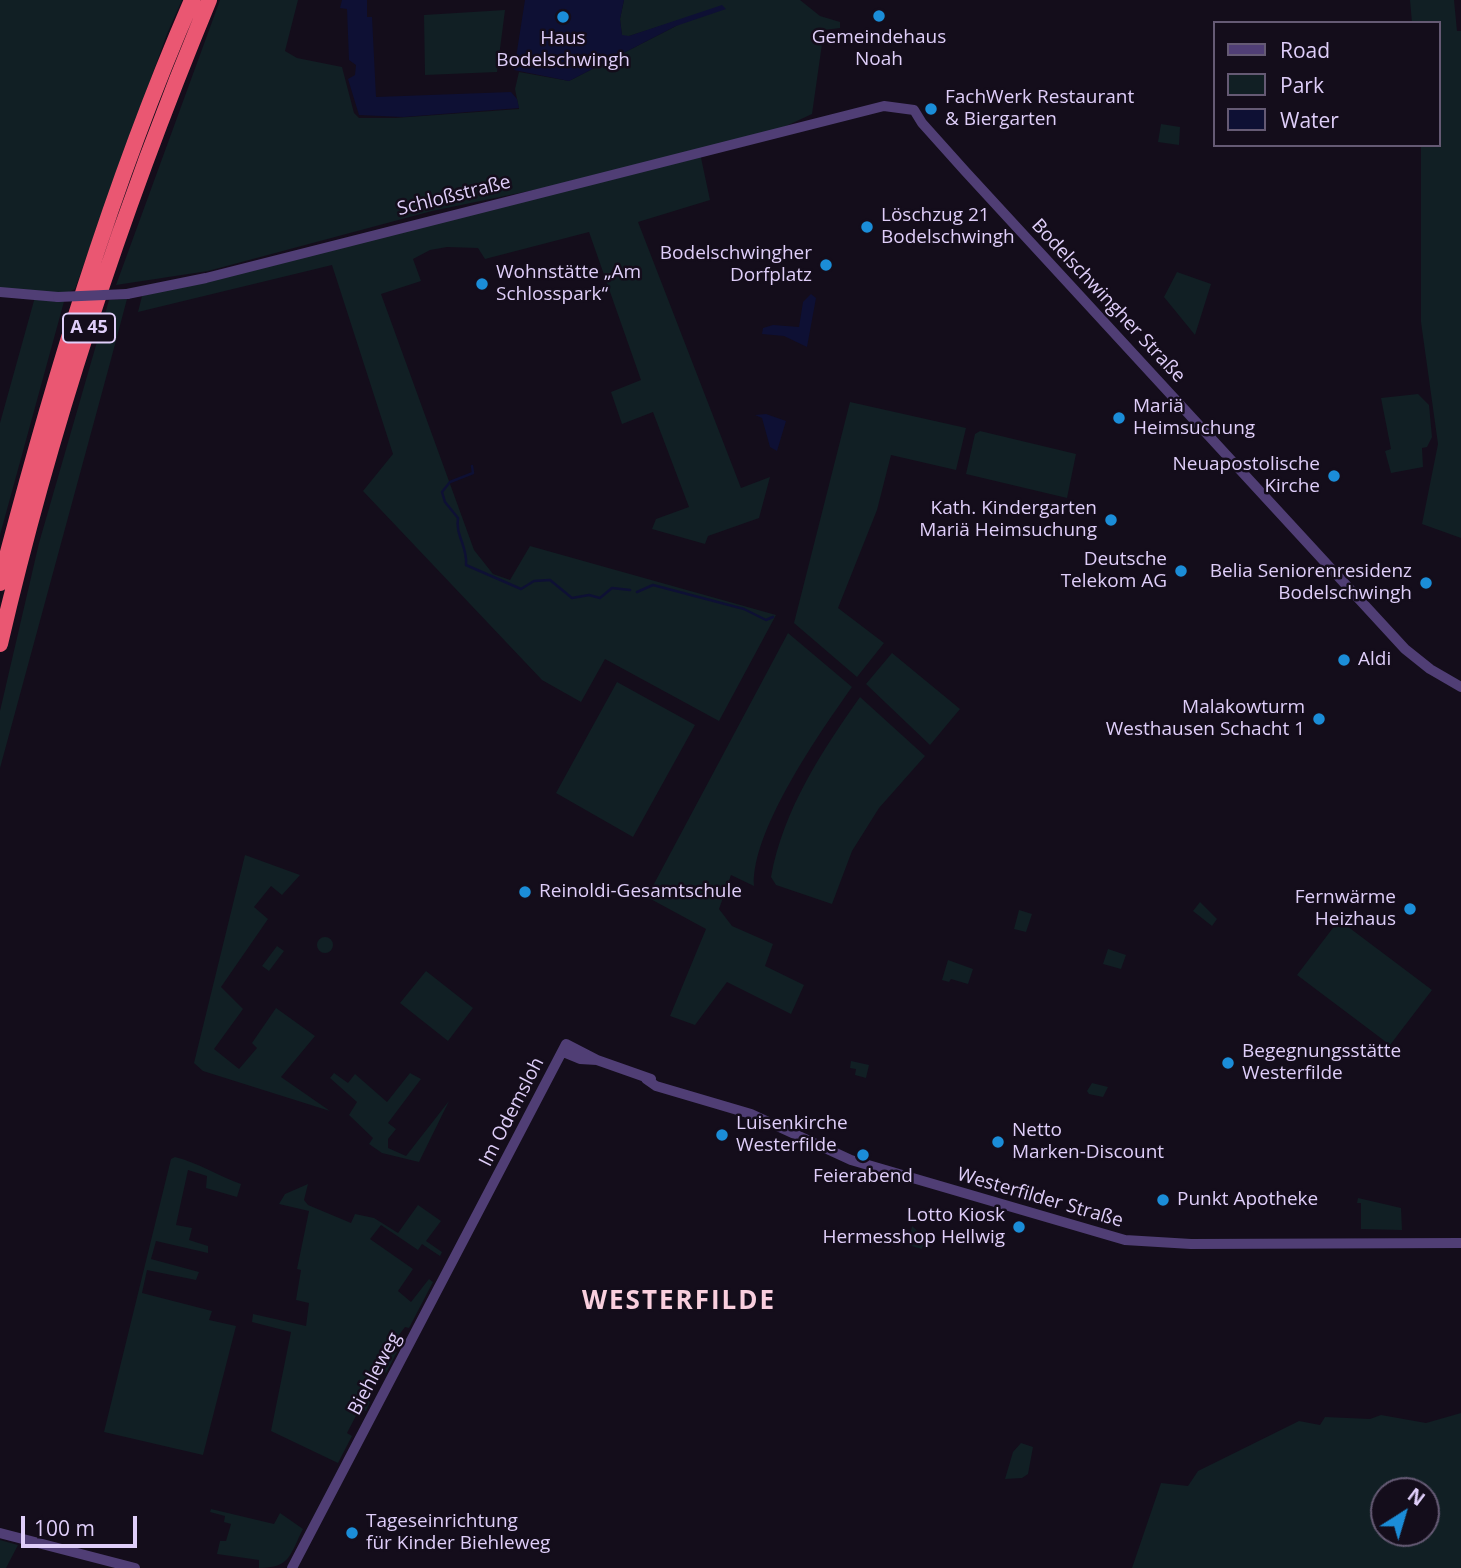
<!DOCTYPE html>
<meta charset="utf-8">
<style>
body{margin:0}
#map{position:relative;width:1461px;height:1568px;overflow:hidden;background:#140d1b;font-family:"Open Sans",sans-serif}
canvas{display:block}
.legend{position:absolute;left:1213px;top:21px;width:228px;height:126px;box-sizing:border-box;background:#140d1b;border:2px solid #655a74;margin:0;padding:9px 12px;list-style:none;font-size:21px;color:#dfcef9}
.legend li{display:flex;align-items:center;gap:14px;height:35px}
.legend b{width:35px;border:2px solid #655a74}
.north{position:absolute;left:1370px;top:1477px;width:70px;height:70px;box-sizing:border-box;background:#140d1b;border:2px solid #655a74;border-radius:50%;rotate:37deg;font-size:19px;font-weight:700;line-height:28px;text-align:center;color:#dfcef9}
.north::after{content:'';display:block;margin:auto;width:24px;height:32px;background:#1b8dd8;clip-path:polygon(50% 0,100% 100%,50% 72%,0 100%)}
.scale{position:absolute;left:21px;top:1516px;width:116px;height:32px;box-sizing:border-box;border:4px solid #dfcef9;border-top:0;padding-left:9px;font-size:21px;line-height:24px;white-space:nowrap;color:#dfcef9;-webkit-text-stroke:5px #140d1b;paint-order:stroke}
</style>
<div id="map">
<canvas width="1461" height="1568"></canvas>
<ul class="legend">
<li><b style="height:9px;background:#503e75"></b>Road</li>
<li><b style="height:19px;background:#111f24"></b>Park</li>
<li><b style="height:19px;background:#0e1034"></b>Water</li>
</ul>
<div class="north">N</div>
<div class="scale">100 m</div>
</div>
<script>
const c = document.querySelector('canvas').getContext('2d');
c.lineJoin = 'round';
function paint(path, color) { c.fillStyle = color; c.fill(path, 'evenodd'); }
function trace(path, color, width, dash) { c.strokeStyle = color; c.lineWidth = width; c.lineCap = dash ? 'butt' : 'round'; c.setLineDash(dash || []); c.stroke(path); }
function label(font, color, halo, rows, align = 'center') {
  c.font = font + ' "Open Sans",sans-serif'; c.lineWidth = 5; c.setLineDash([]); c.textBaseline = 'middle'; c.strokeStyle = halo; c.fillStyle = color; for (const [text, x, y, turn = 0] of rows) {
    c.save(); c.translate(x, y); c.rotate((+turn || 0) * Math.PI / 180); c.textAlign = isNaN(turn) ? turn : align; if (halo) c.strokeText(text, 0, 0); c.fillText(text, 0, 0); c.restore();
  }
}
const green = new Path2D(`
 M 0,0 L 182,0 L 167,34 L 75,289 L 59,297 L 65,298 L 0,535 L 0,423 L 35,297 L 0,292 Z
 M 220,0 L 298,0 L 285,51 L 297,58 L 342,67 L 354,113 L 359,118 L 395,118 L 519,109 L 515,89 L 519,72 L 569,81 L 676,26 L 686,18 L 629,36 L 622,36 L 620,19 L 624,0 L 800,0 L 820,16 L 840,22 L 840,28 L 824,30 L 812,114 L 784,127 L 700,153 L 710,200 L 638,222 L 741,488 L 770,477 L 759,518 L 708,536 L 705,544 L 652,529 L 656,519 L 689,507 L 653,412 L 622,424 L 611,392 L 641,380 L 589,232 L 485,259 L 478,248 L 447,247 L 430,250 L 413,259 L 421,281 L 381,294 L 474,550 L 493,574 L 510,580 L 530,546 L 776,615 L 719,721 L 605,659 L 581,702 L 542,680 L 363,491 L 393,454 L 332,265 L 138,312 L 142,296 L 597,177 L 432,211 L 208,271 L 116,285 Z
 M 1410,0 L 1454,0 L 1457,31 L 1461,31 L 1461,538 L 1422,524 L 1438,444 L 1421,322 L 1421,145 L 1438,145 L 1438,23 L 1412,23 Z
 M 505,10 L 497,72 L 425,75 L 424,15 Z
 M 1161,124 L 1180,127 L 1179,145 L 1158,142 Z
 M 1177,272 L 1211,284 L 1195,335 L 1164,297 Z
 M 127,299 L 110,363 L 0,768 L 0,711 L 39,543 L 109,300 Z
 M 1418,394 L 1429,405 L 1432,437 L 1427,447 L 1422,448 L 1423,467 L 1391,473 L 1385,451 L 1391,449 L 1381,398 Z
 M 850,402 L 966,428 L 956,470 L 891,455 L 877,510 L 838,608 L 884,643 L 857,677 L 794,623 Z
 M 980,431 L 1076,454 L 1067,498 L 966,474 L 975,434 Z
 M 788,633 L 852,687 C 820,732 751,831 754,886 L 731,875 L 719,909 L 732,926 L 773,944 L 765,966 L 804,985 L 791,1014 L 727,982 L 695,1025 L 670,1016 L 706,929 L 647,897 Z
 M 892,653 L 960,709 L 930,745 L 866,684 Z
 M 617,682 L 695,725 L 633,837 L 556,793 Z
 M 860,697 L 925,756 L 879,808 L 852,851 L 832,904 L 776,885 L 771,877 C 783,810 822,751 860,697 Z
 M 245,855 L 300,875 L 282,895 L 271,886 L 254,907 L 268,919 L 221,987 L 243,1009 L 214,1049 L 239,1069 L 257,1048 L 252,1043 L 276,1008 L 315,1036 L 281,1077 L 330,1111 L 203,1071 L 194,1063 Z
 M 1200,902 L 1217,919 L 1212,926 L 1193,911 Z
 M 1019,910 L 1032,914 L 1026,932 L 1014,929 Z
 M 1339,920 L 1432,990 L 1390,1045 L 1297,975 Z
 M317 945a8 8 0 1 1 16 0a8 8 0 1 1-16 0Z
 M 277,946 L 284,951 L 269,971 L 262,966 Z
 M 1108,949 L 1126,955 L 1121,969 L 1103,964 Z
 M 948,960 L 973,969 L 968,984 L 951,979 L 949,982 L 942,980 Z
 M 426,971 L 473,1008 L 448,1041 L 400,1003 Z
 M 851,1061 L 869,1065 L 866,1078 L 855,1075 L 856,1069 L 850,1068 Z
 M 334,1073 L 348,1083 L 355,1074 L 387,1102 L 410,1073 L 421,1079 L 388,1123 L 396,1129 L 388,1139 L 388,1148 L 406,1156 L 449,1101 L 419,1162 L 382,1153 L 369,1144 L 373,1138 L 349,1115 L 357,1102 L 330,1078 Z
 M 1092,1083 L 1108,1087 L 1103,1097 L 1089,1094 L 1087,1091 Z
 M 175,1157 C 199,1163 218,1176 241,1184 L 237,1197 L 206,1188 L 207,1176 L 188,1170 L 176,1225 L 192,1228 L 189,1240 L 208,1246 L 208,1253 L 156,1241 L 151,1259 L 199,1272 L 196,1280 L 147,1270 L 142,1293 L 212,1311 L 209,1320 L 236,1326 L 203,1455 L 104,1432 L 171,1159 Z
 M 308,1184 L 304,1200 L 308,1205 L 351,1223 L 355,1214 L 374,1218 L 398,1233 L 418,1205 L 441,1221 L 426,1241 L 442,1252 L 440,1256 L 422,1244 L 418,1250 L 381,1225 L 370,1239 L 413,1269 L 398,1291 L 411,1302 L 429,1279 L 433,1282 L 409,1328 L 405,1327 L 390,1347 L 397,1352 L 386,1373 L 380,1370 L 368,1389 L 365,1399 L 370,1402 L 366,1411 L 360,1408 L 347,1433 L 352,1436 L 338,1463 L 271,1431 L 291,1332 L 252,1322 L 253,1314 L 306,1326 L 309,1303 L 296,1300 L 301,1270 L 297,1269 L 309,1211 L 279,1204 L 285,1194 Z
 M 1358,1198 L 1401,1208 L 1402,1230 L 1361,1229 L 1361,1203 L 1357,1203 Z
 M 912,1226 L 925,1238 L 922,1249 L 908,1245 Z
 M 1461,1413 L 1461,1568 L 1132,1568 L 1161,1483 L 1188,1486 L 1198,1471 L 1299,1421 L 1320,1425 L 1325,1417 L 1370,1419 L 1381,1415 L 1426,1423 ZM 1426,1491 L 1426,1533 L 1384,1533 L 1384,1491 Z
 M 1021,1443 L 1033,1447 L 1028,1474 L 1022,1478 L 1005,1479 L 1013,1452 Z
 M 211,1509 L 274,1524 L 280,1513 L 303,1529 C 290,1554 291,1568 259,1568 L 259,1560 L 217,1554 L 220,1541 L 226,1541 L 231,1524 L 224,1522 L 225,1516 L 210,1512 Z
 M 0,1540 L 18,1545 L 6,1568 L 0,1568 Z`);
const water = new Path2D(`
 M 342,0 L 367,0 L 367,17 L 372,17 L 376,97 L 511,92 L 517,99 L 519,108 L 403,117 L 359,115 L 348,79 L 355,75 L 356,65 L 349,60 L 347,9 L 340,8 Z
 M 525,0 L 624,0 L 620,19 L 622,35 L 629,36 L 722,5 L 726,9 L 676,26 L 569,81 L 514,70 Z
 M 811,294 L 816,298 L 807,347 L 784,336 L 762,334 L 763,328 L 773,325 L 799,327 L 803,302 Z
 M 766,414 L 786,421 L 777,451 L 770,447 L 762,418 L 755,415 Z`);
const stream = new Path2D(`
 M 472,466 L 473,473 L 450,482 L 442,492 L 445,502 L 458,518 C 455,535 468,547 466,565 L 521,589 L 534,581 L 550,580 L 572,598 L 589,595 L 600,598 L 612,588 L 630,590
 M 637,592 L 653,585 L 744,609 L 766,620 L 773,617`);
const tertiary = new Path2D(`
 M 0,292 L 58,297
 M 127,294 L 206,278 L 884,106 L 914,110 L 922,123 L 965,171 L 1405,649 L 1430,669 L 1461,687
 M 563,1052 L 580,1059 L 597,1060
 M 646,1079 L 656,1086 L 751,1114 L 851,1160 L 1125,1240 L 1191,1244 L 1461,1243
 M 0,1533 L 135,1568
 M 292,1568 L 566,1044 L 597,1060 L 651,1079`);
const motorway = new Path2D(`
 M 0,583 C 51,386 111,187 192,0
 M 0,644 C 51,424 123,208 209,0`);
const tertiaryBridge = new Path2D(`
 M 58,297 L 127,294`);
const markers = [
 [879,16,7,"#1b8dd8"],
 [563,17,7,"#1b8dd8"],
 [931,109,7,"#1b8dd8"],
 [867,227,7,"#1b8dd8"],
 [826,265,7,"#1b8dd8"],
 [482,284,7,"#1b8dd8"],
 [1119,418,7,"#1b8dd8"],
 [1334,476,7,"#1b8dd8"],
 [1111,520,7,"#1b8dd8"],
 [1181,571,7,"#1b8dd8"],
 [1426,583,7,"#1b8dd8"],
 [1344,660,7,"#1b8dd8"],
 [1319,719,7,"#1b8dd8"],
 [525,892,7,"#1b8dd8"],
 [1410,909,7,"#1b8dd8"],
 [1228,1063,7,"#1b8dd8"],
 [722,1135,7,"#1b8dd8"],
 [998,1142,7,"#1b8dd8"],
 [863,1155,7,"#1b8dd8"],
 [1163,1200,7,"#1b8dd8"],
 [1019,1227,7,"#1b8dd8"],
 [352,1533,7,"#1b8dd8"]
];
const shields = [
 [89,328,52]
];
const shieldNames = [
 ["A 45",89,328]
];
const poiNames = [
 ["Gemeindehaus",879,38,"center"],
 ["Noah",879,60,"center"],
 ["Haus",563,39,"center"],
 ["Bodelschwingh",563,61,"center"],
 ["FachWerk Restaurant",945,98],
 ["& Biergarten",945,120],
 ["Löschzug 21",881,216],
 ["Bodelschwingh",881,238],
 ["Bodelschwingher",812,254,"right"],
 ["Dorfplatz",812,276,"right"],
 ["Wohnstätte „Am",496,273],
 ["Schlosspark“",496,295],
 ["Mariä",1133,407],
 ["Heimsuchung",1133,429],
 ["Neuapostolische",1320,465,"right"],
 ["Kirche",1320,487,"right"],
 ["Kath. Kindergarten",1097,509,"right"],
 ["Mariä Heimsuchung",1097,531,"right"],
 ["Deutsche",1167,560,"right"],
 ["Telekom AG",1167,582,"right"],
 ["Belia Seniorenresidenz",1412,572,"right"],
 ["Bodelschwingh",1412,594,"right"],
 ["Aldi",1358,660],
 ["Malakowturm",1305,708,"right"],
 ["Westhausen Schacht 1",1305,730,"right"],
 ["Reinoldi-Gesamtschule",539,892],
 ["Fernwärme",1396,898,"right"],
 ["Heizhaus",1396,920,"right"],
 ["Begegnungsstätte",1242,1052],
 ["Westerfilde",1242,1074],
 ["Luisenkirche",736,1124],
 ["Westerfilde",736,1146],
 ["Netto",1012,1131],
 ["Marken-Discount",1012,1153],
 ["Feierabend",863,1177,"center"],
 ["Punkt Apotheke",1177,1200],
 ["Lotto Kiosk",1005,1216,"right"],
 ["Hermesshop Hellwig",1005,1238,"right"],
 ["Tageseinrichtung",366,1522],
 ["für Kinder Biehleweg",366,1544]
];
const streetNames = [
 ["Schloßstraße",454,196,-14],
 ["Bodelschwingher Straße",1108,301,47],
 ["Im Odemsloh",512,1112,-63],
 ["Westerfilder Straße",1040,1198,16],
 ["Biehleweg",375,1374,-62]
];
const districtNames = [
 ["WESTERFILDE",679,1302]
];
paint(green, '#111f24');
paint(water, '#0e1034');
trace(stream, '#0e1034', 2.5);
trace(tertiary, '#503e75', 10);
trace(motorway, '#ea5772', 16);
trace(tertiaryBridge, '#503e75', 10);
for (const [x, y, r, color] of markers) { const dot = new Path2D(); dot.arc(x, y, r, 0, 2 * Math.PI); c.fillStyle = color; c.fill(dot); trace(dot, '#140d1b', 2.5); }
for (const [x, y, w] of shields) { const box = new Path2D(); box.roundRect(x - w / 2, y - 14.5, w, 29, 5); c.fillStyle = '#140d1b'; c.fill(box); trace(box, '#dfcef9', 2); }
label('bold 18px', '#dfcef9', null, shieldNames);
label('19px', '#dfcef9', '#140d1b', poiNames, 'left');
label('19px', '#dfcef9', '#140d1b', streetNames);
c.letterSpacing = '2px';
label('bold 26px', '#f9cfde', '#140d1b', districtNames);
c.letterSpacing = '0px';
</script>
